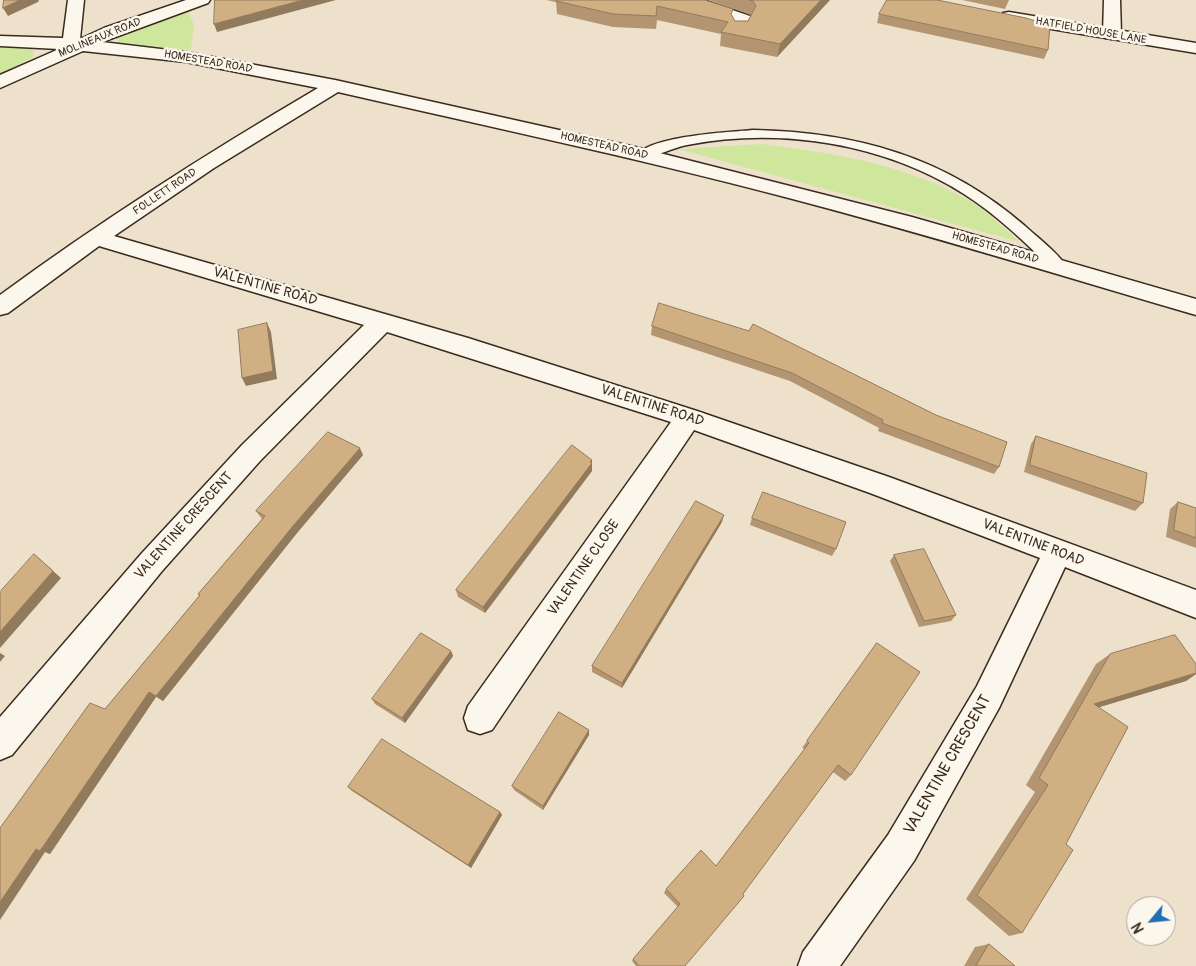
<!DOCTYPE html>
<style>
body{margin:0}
#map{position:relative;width:1196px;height:966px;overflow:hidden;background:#eee1cc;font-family:Pangolin,sans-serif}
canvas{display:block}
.north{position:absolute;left:1126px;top:896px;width:50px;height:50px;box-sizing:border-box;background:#fbf7ec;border:1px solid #aea59a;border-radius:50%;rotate:242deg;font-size:14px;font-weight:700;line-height:20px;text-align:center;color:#3b2a1e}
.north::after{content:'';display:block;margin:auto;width:18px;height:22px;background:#1f6fb2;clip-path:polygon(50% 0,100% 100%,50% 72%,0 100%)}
</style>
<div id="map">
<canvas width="1196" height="966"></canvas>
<div class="north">N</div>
</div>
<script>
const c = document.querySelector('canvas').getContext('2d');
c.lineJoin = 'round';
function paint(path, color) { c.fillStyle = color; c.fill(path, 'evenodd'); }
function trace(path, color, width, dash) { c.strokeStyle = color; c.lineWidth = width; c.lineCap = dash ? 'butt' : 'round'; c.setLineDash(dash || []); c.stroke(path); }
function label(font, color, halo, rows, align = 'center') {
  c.font = font + ' Pangolin,sans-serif'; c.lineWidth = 5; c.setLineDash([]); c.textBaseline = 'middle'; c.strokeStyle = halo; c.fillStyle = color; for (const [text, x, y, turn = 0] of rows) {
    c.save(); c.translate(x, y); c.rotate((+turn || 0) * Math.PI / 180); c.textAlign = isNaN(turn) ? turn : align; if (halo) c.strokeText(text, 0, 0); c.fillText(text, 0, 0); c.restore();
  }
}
const green = new Path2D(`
 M 187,10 L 194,25 L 191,50 L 120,43 L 116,39 L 120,34 Z
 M 0,45 L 27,46 L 34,51 L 33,57 L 0,74 Z
 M 762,144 C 837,154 903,163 970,201 C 988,211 1004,229 1020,242 L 678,149 Z`);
const lane = new Path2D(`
 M 753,130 C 856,132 946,157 1025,226 C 1038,238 1056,251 1066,266 L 1063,270 L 1058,271 L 1053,270 C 1025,242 997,215 964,194 C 883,143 780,127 687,145 C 672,148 659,155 644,159 L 637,155 C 651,136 729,132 753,130 Z`);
const street = new Path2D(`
 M 68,0 L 84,0 L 80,39 L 104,28 L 186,0 L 210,0 L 208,3 L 102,42 L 186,52 L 335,80 L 644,149 L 912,217 L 1196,299 L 1196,315 C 1059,275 923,233 785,197 C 637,158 487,126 338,92 L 214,168 L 114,236 L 468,338 L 697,411 L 889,477 L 1196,590 L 1196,618 L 1065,567 L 999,708 L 914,861 L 840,966 L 798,966 L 803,952 L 888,835 L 977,686 L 1040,558 L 870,493 L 694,430 L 492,730 L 480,734 L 468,730 L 464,718 L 468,706 L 671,422 L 387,332 L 260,461 L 162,571 L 12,755 L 0,760 L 0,717 L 142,553 L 242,445 L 364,325 L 99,246 L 8,313 L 0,315 L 0,295 C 102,220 209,152 318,88 L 186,62 L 83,51 L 0,88 L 0,75 L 59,49 L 0,46 L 0,36 L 63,38 Z
 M 1104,0 L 1120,0 L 1121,34 L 1118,38 L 1112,39 L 1106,38 L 1103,34 Z
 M 706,1 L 750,16 L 752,20 L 746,32 L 740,33 L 734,32 L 731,28 L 734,21 L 700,10 L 698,6 L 700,2 Z`);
const secondary = new Path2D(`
 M 1009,12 L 1196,43 L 1196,53 L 1003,21 L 1001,17 L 1003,13 Z`);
const wall = new Path2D(`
 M 546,0 L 705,0 L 732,16 L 735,21 L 748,21 L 751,15 L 709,0 L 830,0 L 777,57 L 720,46 L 721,34 L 657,20 L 656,29 L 613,27 L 557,14 L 556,2 Z
 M 962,0 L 1009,0 L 1005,9 Z
 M 879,14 L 1048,50 L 1044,59 L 877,23 Z
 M 659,303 L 999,467 L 994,474 L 878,431 L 879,428 L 790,381 L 651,335 L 652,326 Z
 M 1036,436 L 1143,503 L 1135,511 L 1024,472 L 1031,444 Z
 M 363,455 L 297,533 L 163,701 L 156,697 L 50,854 L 45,852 L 105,709 L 199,596 L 198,594 L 262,519 L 256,511 Z
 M 592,460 L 592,471 L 485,613 L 458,597 L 456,590 Z
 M 1178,502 L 1196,508 L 1196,548 L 1166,537 L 1170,509 Z
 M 752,518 L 836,549 L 832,556 L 750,525 Z
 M 722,522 L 622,688 L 592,672 L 592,666 Z
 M 894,555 L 956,615 L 951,621 L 919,627 L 890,561 Z
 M 877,643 L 851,775 L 845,781 L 833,772 L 685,966 L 636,966 L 632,961 L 633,959 L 678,907 L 664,893 L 666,889 L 716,866 L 805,749 L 802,748 Z
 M 451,651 L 453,656 L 405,723 L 375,704 L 372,699 Z
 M 1110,654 L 1196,664 L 1196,674 L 1186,681 L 1099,707 L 1066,844 L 1022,933 L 1009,936 L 966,899 L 1035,792 L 1026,785 L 1096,664 Z
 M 589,730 L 589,735 L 543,810 L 514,790 L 512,786 Z
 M 348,787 L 500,812 L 502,815 L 471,868 L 352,791 Z
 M 989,944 L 1015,966 L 964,966 L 975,947 Z`);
const shadedWall = new Path2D(`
 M 20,0 L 39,0 L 38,2 L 8,16 L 3,8 Z
 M 303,0 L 336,0 L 217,32 L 214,24 Z
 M 821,0 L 830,0 L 777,57 L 780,44 Z
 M 267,323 L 271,332 L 277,379 L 246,386 L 242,378 Z
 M 360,448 L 363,455 L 297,533 L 163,701 L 156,696 L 293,526 Z
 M 592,460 L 592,471 L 485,613 L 483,607 Z
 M 724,515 L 722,522 L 622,688 L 622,683 Z
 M 34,554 L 61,578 L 0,648 L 0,632 Z
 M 451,651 L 453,656 L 405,723 L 402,718 Z
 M 0,653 L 5,656 L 0,662 Z
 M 1196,673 L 1196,674 L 1186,681 L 1080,713 L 1094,704 Z
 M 149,692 L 156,697 L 50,854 L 45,852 L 0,920 L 0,902 L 36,849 Z
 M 589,730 L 589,735 L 543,810 L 543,806 Z
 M 500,812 L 502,815 L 471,868 L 468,865 Z`);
const building = new Path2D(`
 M 4,0 L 20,0 L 3,8 Z
 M 215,0 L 303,0 L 214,24 Z
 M 557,0 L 705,0 L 733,9 L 731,14 L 735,21 L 748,21 L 756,6 L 753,1 L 749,0 L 821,0 L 780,44 L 721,32 L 728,22 L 657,6 L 656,16 L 613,14 L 556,1 Z
 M 887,0 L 937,0 L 1026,18 L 1050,25 L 1048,50 L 879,14 Z
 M 659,303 L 749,331 L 753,324 L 936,415 L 1007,442 L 999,467 L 882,423 L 883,420 L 792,373 L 652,326 Z
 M 267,323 L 273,371 L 242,378 L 238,330 Z
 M 328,432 L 360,448 L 293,526 L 156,696 L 149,692 L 40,851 L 36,849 L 0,902 L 0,828 L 90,703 L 105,709 L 200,595 L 198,594 L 265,516 L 256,511 Z
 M 1036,436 L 1147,473 L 1143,503 L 1030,465 Z
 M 572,445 L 592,460 L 590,462 L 592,463 L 483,607 L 456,590 Z
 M 763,492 L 846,522 L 836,549 L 752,518 Z
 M 696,501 L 724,515 L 622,683 L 592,666 Z
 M 1178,502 L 1196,508 L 1196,538 L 1174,530 Z
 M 924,549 L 956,615 L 924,621 L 894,555 Z
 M 34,554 L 53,571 L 0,632 L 0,592 Z
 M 421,633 L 451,651 L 402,718 L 372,699 Z
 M 1175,635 L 1196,664 L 1196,673 L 1094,704 L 1128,727 L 1066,844 L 1073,850 L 1022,933 L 977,895 L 1048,785 L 1039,778 L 1110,654 Z
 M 877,643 L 920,672 L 851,775 L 838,765 L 743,894 L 744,896 L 685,966 L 639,966 L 633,959 L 680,904 L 666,889 L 701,850 L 716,866 L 809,743 L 807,741 Z
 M 559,712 L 589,730 L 543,806 L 512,786 Z
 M 382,739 L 500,812 L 468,865 L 348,787 Z
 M 989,944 L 1015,966 L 976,966 Z`);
const farStreetnames = [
 ["HATFIELD HOUSE LANE",1091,31,10],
 ["MOLINEAUX ROAD",100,38,-22],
 ["HOMESTEAD ROAD",208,62,10],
 ["HOMESTEAD ROAD",604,146,13],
 ["FOLLETT ROAD",165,192,-34],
 ["HOMESTEAD ROAD",995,248,16]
];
const streetNames = [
 ["VALENTINE ROAD",265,287,16],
 ["VALENTINE ROAD",652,406,18],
 ["VALENTINE CRESCENT",184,526,-48],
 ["VALENTINE ROAD",1033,543,21],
 ["VALENTINE CLOSE",584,568,-55]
];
const nearStreetnames = [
 ["VALENTINE CRESCENT",948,765,-60]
];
paint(green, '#cfe79d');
trace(lane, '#3b2a1e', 3);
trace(street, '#3b2a1e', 3);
trace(secondary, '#3b2a1e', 3);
paint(lane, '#fbf7ec');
paint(street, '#fbf7ec');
paint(secondary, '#fbf7ec');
paint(wall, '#b39671');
paint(shadedWall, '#927a5c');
paint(building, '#d0af83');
trace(building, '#927a5c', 1);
label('11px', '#3b2a1e', '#fbf7ec', farStreetnames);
label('14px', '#3b2a1e', '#fbf7ec', streetNames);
label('16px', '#3b2a1e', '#fbf7ec', nearStreetnames);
</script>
